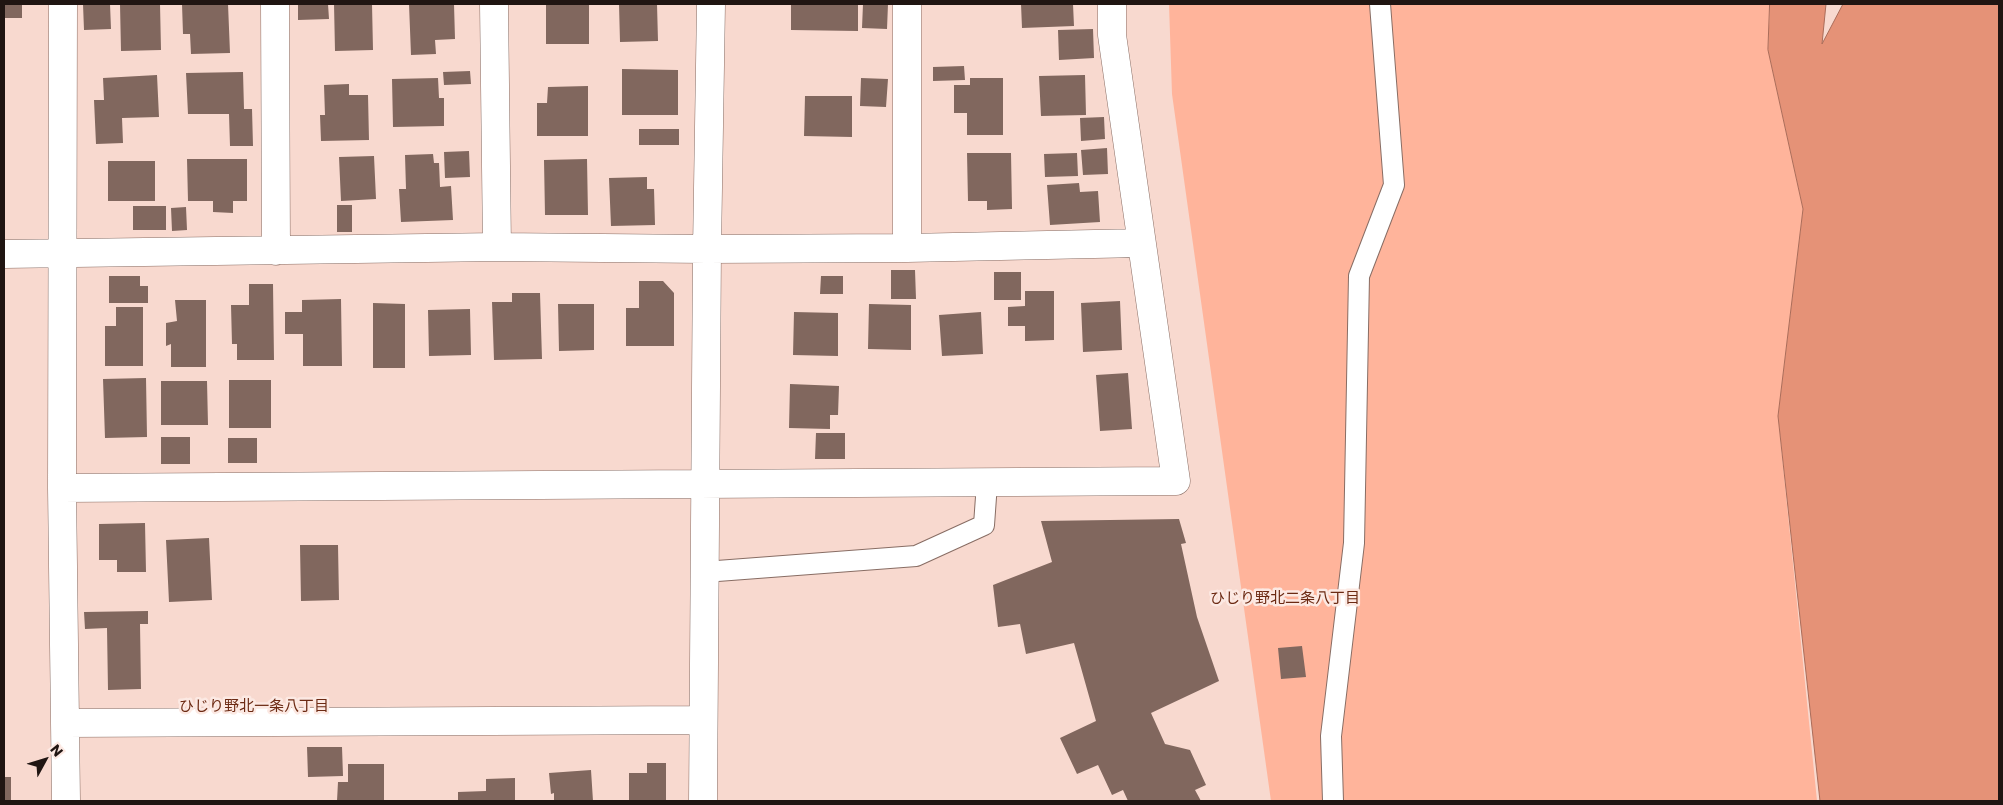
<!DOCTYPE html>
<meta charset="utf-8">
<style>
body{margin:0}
#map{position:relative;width:2003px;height:805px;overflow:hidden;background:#f8d9cf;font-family:Poppins,sans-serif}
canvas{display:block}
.frame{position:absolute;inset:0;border:5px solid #201512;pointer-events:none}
.north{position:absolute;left:20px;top:735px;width:50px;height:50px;-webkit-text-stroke:4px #fce9e3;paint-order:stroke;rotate:51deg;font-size:14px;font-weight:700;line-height:20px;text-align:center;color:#201512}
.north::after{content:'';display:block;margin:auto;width:18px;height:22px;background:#201512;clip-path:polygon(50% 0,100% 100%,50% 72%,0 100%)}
</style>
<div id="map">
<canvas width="2003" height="805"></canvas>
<div class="frame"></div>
<div class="north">N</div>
</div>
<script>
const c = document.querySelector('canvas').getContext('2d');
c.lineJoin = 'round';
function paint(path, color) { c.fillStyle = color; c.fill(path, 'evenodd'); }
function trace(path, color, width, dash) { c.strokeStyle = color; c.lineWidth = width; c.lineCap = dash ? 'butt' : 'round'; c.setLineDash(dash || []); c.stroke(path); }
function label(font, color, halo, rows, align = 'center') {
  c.font = font + ' Poppins,"Noto Sans JP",sans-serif'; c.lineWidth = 5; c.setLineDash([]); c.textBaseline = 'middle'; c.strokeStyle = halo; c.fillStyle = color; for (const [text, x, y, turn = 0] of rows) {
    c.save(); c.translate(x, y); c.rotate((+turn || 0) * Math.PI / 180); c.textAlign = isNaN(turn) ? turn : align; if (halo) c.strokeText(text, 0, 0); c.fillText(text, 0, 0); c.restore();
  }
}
const green = new Path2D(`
 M 1169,4 L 1770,4 L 1768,50 L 1803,209 L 1778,416 L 1817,801 L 1271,801 L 1172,94 Z`);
const water = new Path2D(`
 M 1770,4 L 1826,4 L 1822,44 L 1843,4 L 1999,4 L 1999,801 L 1820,801 L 1778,416 L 1803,209 L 1768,50 Z`);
const building = new Path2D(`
 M 4,4 L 22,4 L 22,18 L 4,18 Z
 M 83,4 L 110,4 L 111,29 L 84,30 Z
 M 120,4 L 160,4 L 161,50 L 121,51 Z
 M 182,4 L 228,4 L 230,53 L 191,54 L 190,34 L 183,34 Z
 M 298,4 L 328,4 L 329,19 L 298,20 Z
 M 334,4 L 372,4 L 373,50 L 335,51 Z
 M 409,4 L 454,4 L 455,39 L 435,40 L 436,54 L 411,55 Z
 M 546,4 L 589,4 L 589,44 L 546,44 Z
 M 619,4 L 657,4 L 658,41 L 620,42 Z
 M 791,4 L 858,4 L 858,31 L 791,30 Z
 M 863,4 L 888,4 L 887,29 L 862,28 Z
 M 1021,4 L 1073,4 L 1074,26 L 1022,28 Z
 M 1093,29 L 1094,58 L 1059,60 L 1058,30 Z
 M 964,66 L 965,80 L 933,81 L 933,67 Z
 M 622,69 L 678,70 L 678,115 L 622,115 Z
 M 470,71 L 471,84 L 444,85 L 443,72 Z
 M 243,72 L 244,109 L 252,109 L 253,146 L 230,146 L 229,114 L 188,114 L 186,73 Z
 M 157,75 L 159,117 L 122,118 L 123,143 L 96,144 L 94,100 L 104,100 L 103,78 Z
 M 1085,75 L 1086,115 L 1041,116 L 1039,76 Z
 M 438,78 L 439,98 L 444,98 L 444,126 L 393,127 L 392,79 Z
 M 861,78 L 888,79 L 886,107 L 860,106 Z
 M 970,78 L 1003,78 L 1003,135 L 967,135 L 967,113 L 954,113 L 954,85 L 970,85 Z
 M 349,84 L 349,95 L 368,95 L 369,140 L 321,141 L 320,115 L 325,115 L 324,85 Z
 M 588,86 L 588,136 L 537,136 L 537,103 L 547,103 L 548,87 Z
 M 805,96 L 852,96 L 852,137 L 804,136 Z
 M 1104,117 L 1105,139 L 1081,141 L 1080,118 Z
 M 639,129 L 679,129 L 679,145 L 639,145 Z
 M 1107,148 L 1108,174 L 1083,175 L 1081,150 Z
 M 469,151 L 470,177 L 445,178 L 444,152 Z
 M 967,153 L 1011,153 L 1012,209 L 987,210 L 987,201 L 968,201 Z
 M 1077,153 L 1078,176 L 1045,177 L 1044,154 Z
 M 433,154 L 434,163 L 439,163 L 440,187 L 451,186 L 453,220 L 401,222 L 399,189 L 406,189 L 405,155 Z
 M 374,156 L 376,199 L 341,201 L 339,157 Z
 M 187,159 L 247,159 L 247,201 L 233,201 L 233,213 L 213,212 L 213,201 L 188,201 Z
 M 587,159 L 588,215 L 545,215 L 544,160 Z
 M 108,161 L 155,161 L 155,201 L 108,201 Z
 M 647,177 L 647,189 L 654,189 L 655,225 L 611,226 L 609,178 Z
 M 1079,183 L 1080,192 L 1098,191 L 1100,222 L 1050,225 L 1047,185 Z
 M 337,205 L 352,205 L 352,232 L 337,232 Z
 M 133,206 L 166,206 L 166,230 L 133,230 Z
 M 186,207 L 187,230 L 172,231 L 171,208 Z
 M 891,270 L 915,270 L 916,299 L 891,299 Z
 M 994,272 L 1021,272 L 1021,300 L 994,300 Z
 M 109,276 L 140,276 L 140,286 L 148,286 L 148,303 L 109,303 Z
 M 821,276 L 843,276 L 843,294 L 820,294 Z
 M 639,281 L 663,281 L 674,293 L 674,346 L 626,346 L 626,308 L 639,308 Z
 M 249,284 L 273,284 L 274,360 L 237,360 L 237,344 L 232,344 L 231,305 L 249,305 Z
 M 1025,291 L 1054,291 L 1054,340 L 1025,341 L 1025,326 L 1008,326 L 1008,307 L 1025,306 Z
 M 512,293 L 540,293 L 542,359 L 494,360 L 492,302 L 512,302 Z
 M 341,299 L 342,366 L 303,366 L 303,334 L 285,334 L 285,312 L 302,312 L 302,300 Z
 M 175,300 L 206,300 L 206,367 L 171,367 L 171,344 L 166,346 L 166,323 L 177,321 Z
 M 1120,301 L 1122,350 L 1083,352 L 1081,303 Z
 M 373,303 L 405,304 L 405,368 L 373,368 Z
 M 558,304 L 594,304 L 594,350 L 559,351 Z
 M 869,304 L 911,305 L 911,350 L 868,349 Z
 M 116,307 L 143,307 L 143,366 L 105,366 L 105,326 L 116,326 Z
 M 470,309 L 471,355 L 429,356 L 428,310 Z
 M 794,312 L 838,313 L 838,356 L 793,355 Z
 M 981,312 L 983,354 L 942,356 L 939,315 Z
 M 1128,373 L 1132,429 L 1100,431 L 1096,375 Z
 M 146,378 L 147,437 L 105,438 L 103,379 Z
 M 229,380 L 271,380 L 271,428 L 229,428 Z
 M 161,381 L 207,381 L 208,425 L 161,425 Z
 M 790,384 L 839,386 L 838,415 L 830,415 L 830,429 L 789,428 Z
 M 816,433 L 845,433 L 845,459 L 815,459 Z
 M 161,437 L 190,437 L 190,464 L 161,464 Z
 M 228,438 L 257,438 L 257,463 L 228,463 Z
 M 1179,519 L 1186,543 L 1181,544 L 1197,617 L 1219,681 L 1151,713 L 1165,744 L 1190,750 L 1206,785 L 1195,790 L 1201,801 L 1128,801 L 1123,790 L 1112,795 L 1098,765 L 1077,774 L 1060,738 L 1096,721 L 1074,643 L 1026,654 L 1020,624 L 998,627 L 993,585 L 1052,562 L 1041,521 Z
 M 145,523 L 146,572 L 117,572 L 117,560 L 99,560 L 99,524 Z
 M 209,538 L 212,600 L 169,602 L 166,540 Z
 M 300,545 L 338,545 L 339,600 L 301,601 Z
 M 148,611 L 148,624 L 140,624 L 141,689 L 108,690 L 107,628 L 85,629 L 84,612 Z
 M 1302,646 L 1306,677 L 1281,679 L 1278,648 Z
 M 307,747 L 342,747 L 343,776 L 308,777 Z
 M 647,763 L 666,763 L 666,801 L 629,801 L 629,773 L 647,773 Z
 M 348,764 L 384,764 L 384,801 L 337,801 L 338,782 L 348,782 Z
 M 591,770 L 593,801 L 554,801 L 554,793 L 551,794 L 549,773 Z
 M 4,777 L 11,777 L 11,801 L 4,801 Z
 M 515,778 L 515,801 L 458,801 L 458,792 L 486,791 L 486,779 Z`);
const lane = new Path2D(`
 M 704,572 L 916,556 L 984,525 L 987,483
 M 1333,801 L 1331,736 L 1354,543 L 1359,276 L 1394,185 L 1380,4`);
const street = new Path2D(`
 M 63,4 L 62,488 L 66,801
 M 275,4 L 276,251
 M 494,4 L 497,247
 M 907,4 L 907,248
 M 4,254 L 497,247 L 707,249 L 907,248 L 1141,243
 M 62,488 L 1176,481 L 1112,35 L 1112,4
 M 65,723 L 703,720
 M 703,801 L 707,249 L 711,4`);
const neighbourhoodNames = [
 ["ひじり野北二条八丁目",1285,599],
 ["ひじり野北一条八丁目",254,707]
];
paint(green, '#ffb49b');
paint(water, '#e59277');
trace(water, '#aa6c59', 1);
paint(building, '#81675e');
trace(lane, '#886d64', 22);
trace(street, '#886d64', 29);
trace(lane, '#fff', 20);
trace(street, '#fff', 28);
label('15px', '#6c2a13', '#fce9e3', neighbourhoodNames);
</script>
